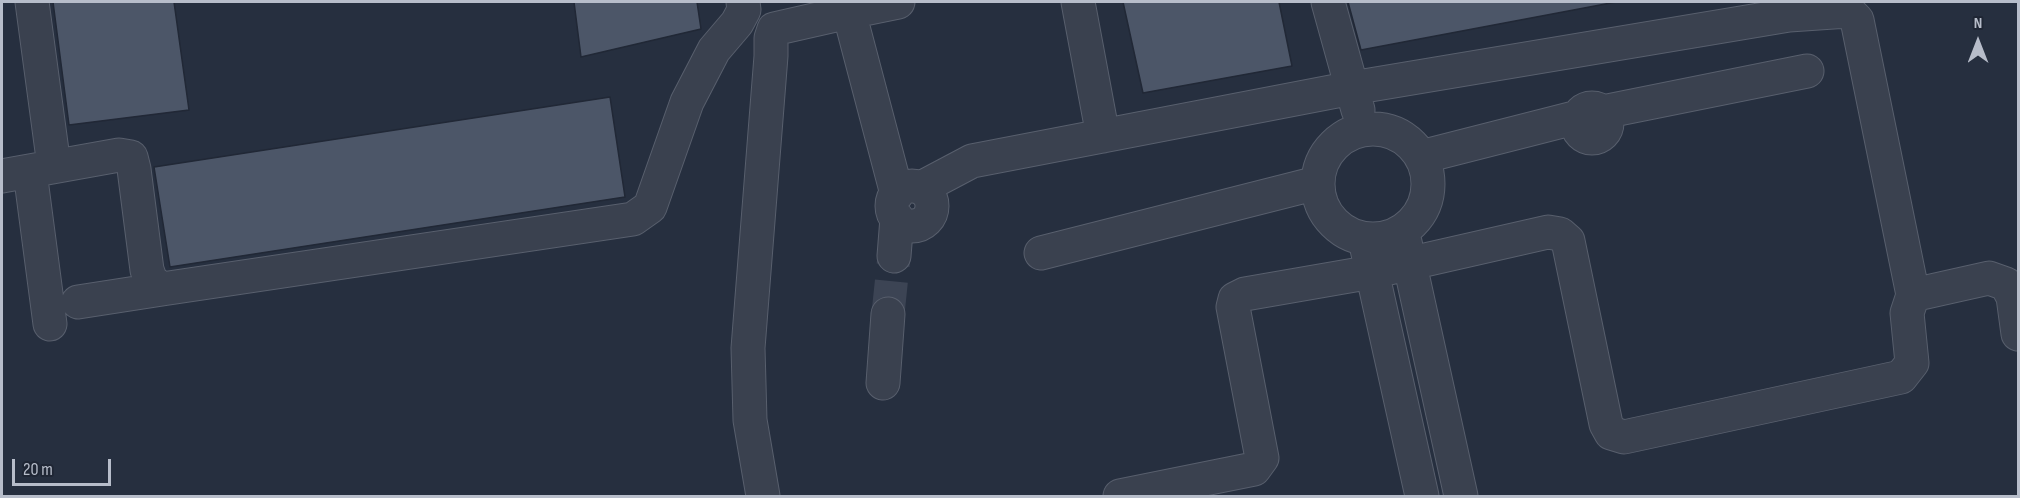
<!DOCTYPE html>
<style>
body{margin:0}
#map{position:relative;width:2020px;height:498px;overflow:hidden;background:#262f3f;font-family:"Sofia Sans Condensed",sans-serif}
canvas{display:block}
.frame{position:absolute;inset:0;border:3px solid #b7bdca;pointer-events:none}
.north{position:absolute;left:1948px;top:12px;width:60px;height:60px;-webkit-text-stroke:4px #1f2634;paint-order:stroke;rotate:0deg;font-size:16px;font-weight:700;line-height:24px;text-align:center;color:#b7bdca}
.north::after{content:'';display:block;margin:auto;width:21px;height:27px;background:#b7bdca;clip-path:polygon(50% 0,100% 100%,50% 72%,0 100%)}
.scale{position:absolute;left:12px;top:459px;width:99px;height:27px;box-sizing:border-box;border:3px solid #b7bdca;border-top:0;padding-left:8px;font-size:18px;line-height:21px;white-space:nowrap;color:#b7bdca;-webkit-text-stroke:4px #1f2634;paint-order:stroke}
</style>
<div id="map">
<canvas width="2020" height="498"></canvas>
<div class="frame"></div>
<div class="north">N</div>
<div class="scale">20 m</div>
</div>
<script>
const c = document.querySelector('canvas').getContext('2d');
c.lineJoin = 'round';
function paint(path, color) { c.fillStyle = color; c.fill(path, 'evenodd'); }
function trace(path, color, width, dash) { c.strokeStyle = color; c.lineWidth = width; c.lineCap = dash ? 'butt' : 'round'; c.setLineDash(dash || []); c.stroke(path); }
const building = new Path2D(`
 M 53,2 L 174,2 L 189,110 L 69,125 Z
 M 574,2 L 697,2 L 701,29 L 581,57 Z
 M 1123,2 L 1279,2 L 1292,66 L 1143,93 Z
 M 1348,2 L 1616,2 L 1361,50 Z
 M 610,97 L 625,197 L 170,267 L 154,167 Z`);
const minorTunnel = new Path2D(`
 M 888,314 L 894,256`);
const minor = new Path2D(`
 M 32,2 L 54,166
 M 1078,2 L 1103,136
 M 1328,2 L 1358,110
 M1577 123a15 15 0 1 1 30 0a15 15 0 1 1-30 0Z
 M 1603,112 L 1807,71
 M1318 184a55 55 0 1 1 110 0a55 55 0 1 1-110 0Z
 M 1421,157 L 1578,117
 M 30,172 L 50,324
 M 2,176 L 119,155 L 131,157 L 134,169 L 147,270 L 151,281 L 162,289 L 633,219 L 650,207 L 687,102 L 714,50 L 737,23 L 744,10 L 743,2
 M892 206a20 20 0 1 1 40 0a20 20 0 1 1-40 0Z
 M 921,188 L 972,161 L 1352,88 L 1789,15 L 1848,11 L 1857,20 L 1913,295 L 1907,313 L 1912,363 L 1901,377 L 1624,437 L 1611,433 L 1606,424 L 1568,241 L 1560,234 L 1548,232 L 1372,272 L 1245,294 L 1235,299 L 1233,307 L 1262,458 L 1254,469 L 1120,496
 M 897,194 L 849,12 L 898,2
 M 1405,242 L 1461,496
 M 1367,249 L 1422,496
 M 1041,253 L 1317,183
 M 894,256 L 897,218
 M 1913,295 L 1989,278 L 2006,284 L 2013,297 L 2018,334
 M 78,302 L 162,289
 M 883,383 L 888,314
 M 763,496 L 750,420 L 748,348 L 771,56 L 771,38 L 774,29 L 849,12`);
paint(building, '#4c5668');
trace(building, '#212836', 1.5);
trace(minorTunnel, '#3c4454', 33, [33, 16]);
trace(minor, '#585f6d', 35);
trace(minor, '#3a414f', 33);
</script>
